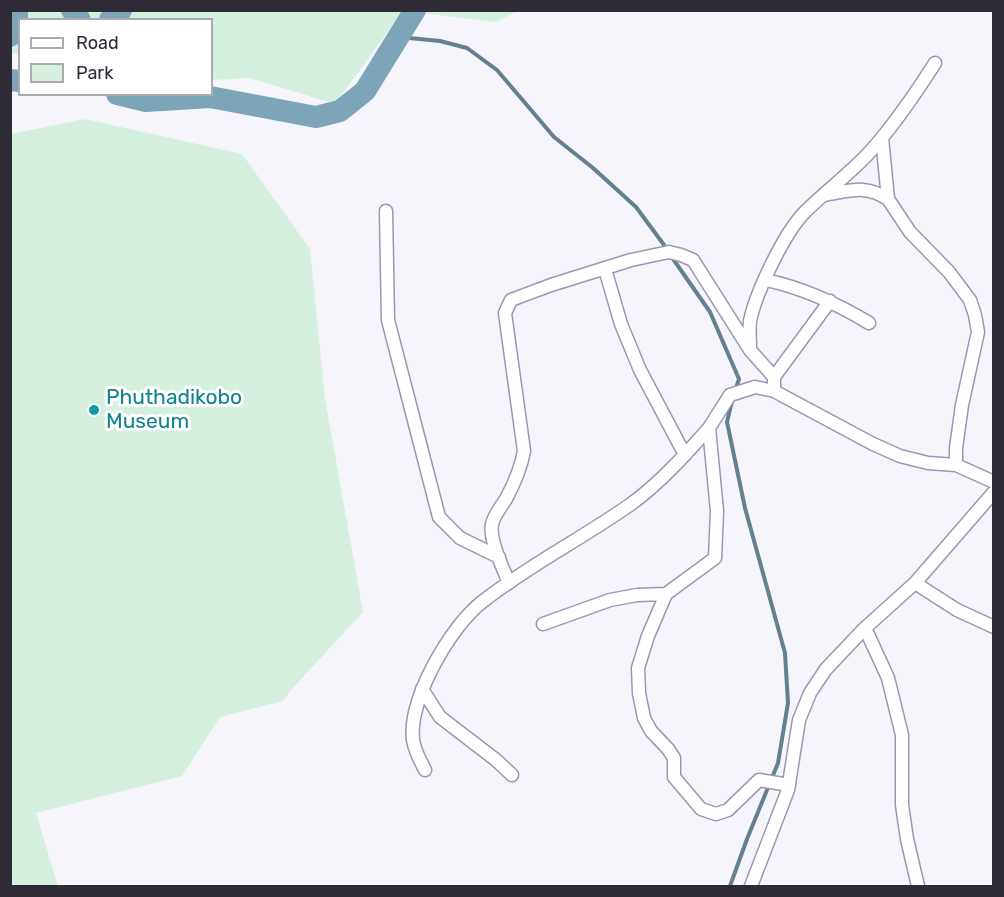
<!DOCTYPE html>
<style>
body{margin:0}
#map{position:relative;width:1004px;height:897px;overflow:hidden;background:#f6f5fb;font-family:Rubik,sans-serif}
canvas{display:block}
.frame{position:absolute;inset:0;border:12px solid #2e2b37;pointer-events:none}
.legend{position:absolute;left:18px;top:18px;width:195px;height:78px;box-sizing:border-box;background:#fff;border:2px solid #abaaaf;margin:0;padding:8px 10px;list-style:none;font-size:18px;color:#2e2b37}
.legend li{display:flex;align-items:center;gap:12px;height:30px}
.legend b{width:30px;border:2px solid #abaaaf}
</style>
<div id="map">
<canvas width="1004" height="897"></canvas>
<div class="frame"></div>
<ul class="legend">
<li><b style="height:8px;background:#fff"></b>Road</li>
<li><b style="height:16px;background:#d6f0df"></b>Park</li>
</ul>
</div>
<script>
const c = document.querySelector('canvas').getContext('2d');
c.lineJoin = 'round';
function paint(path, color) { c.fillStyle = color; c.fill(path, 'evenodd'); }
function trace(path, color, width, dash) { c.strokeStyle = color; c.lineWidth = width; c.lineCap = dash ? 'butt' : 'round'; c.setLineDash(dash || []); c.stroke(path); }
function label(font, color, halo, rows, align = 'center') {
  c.font = font + ' Rubik,sans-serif'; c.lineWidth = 6; c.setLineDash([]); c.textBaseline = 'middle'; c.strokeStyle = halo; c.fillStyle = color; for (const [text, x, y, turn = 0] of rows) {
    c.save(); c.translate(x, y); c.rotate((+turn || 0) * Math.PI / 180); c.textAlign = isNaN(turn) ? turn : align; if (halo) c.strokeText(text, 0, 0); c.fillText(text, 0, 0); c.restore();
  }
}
const green = new Path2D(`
 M 11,10 L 403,10 L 403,11 L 335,104 L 250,78 L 212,80 L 212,20 L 20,20 L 19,55 L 11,52 Z
 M 405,11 L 518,10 L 518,11 L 496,22 Z
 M 85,119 L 242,154 L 310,249 L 325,399 L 363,612 L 291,690 L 283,701 L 220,717 L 182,776 L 36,813 L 58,886 L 11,886 L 11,134 Z`);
const stream = new Path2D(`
 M 399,37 L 440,41 L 467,48 L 497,70 L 554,137 L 593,168 L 636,207 L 667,249
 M 671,256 L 710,312 L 739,379 L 735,391
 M 730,886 L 747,839 L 778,763 L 788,703 L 785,653 L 745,508 L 727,422 L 732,401`);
const river = new Path2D(`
 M 72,10 L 80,20
 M 110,20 L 121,10
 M 10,36 L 17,24 L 17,10
 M 10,80 L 20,81
 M 117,94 L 146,101 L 210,97 L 316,117 L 340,111 L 365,91 L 415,10`);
const minor = new Path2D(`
 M 882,138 L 888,199 L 910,232 L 949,272 L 970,300 L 975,315 L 978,332 L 962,405 L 956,448 L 956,465
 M 824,195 C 850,191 865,184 888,199
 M 386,211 L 388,320 L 439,517 L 460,538 L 499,557
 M 605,269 L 621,324 L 640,370 L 685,455
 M 766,280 C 803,288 836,303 869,323
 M 750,348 C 750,340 749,330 750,321 C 756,292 785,231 806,211 C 825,192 848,175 867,155 C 893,127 914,96 935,63
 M 774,377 L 830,301
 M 509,583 C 503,568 489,540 492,524 C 494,515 501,507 506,499 C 514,484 521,468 524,451 L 505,313 L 511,300 L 551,285 L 631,260 L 669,252 L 681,255 L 693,260 L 750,350 L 774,377 L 774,391
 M 915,583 L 957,610 L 994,627
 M 543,624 L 610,600 L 637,595 L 666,594
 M 865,628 L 888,678 L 902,735 L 902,805 L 907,839 L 918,886
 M 422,689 L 440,717 L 496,760 L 512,775
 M 425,770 C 420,760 415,752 413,740 C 408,699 451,626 482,602 C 529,565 583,538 631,504 C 660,483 686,454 709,428
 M 789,785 L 759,780 L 728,810 L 716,814 L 701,809 L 674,777 L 674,758 L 668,749 L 651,731 L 644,718 L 639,693 L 638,668 L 648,636 L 666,594 L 715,558 L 717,511 L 709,428 L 730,395 L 755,387 L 774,391 L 873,444 L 900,456 L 928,463 L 956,465 L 994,482
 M 751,886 L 788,790 L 799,720 L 810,693 L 826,669 L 865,628 L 915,583 L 994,492`);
const markers = [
 [94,410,6,"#0f9aa8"]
];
const cultureNames = [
 ["Phuthadikobo",106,398],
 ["Museum",106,422]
];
paint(green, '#d6f0df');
trace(stream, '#658091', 4);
trace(river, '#7da5b8', 22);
trace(minor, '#9d96b4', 15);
trace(minor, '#fff', 12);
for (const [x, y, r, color] of markers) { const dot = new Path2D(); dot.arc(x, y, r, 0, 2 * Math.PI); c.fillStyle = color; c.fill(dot); trace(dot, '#fff', 2); }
label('21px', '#0d838f', '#fff', cultureNames, 'left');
</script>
